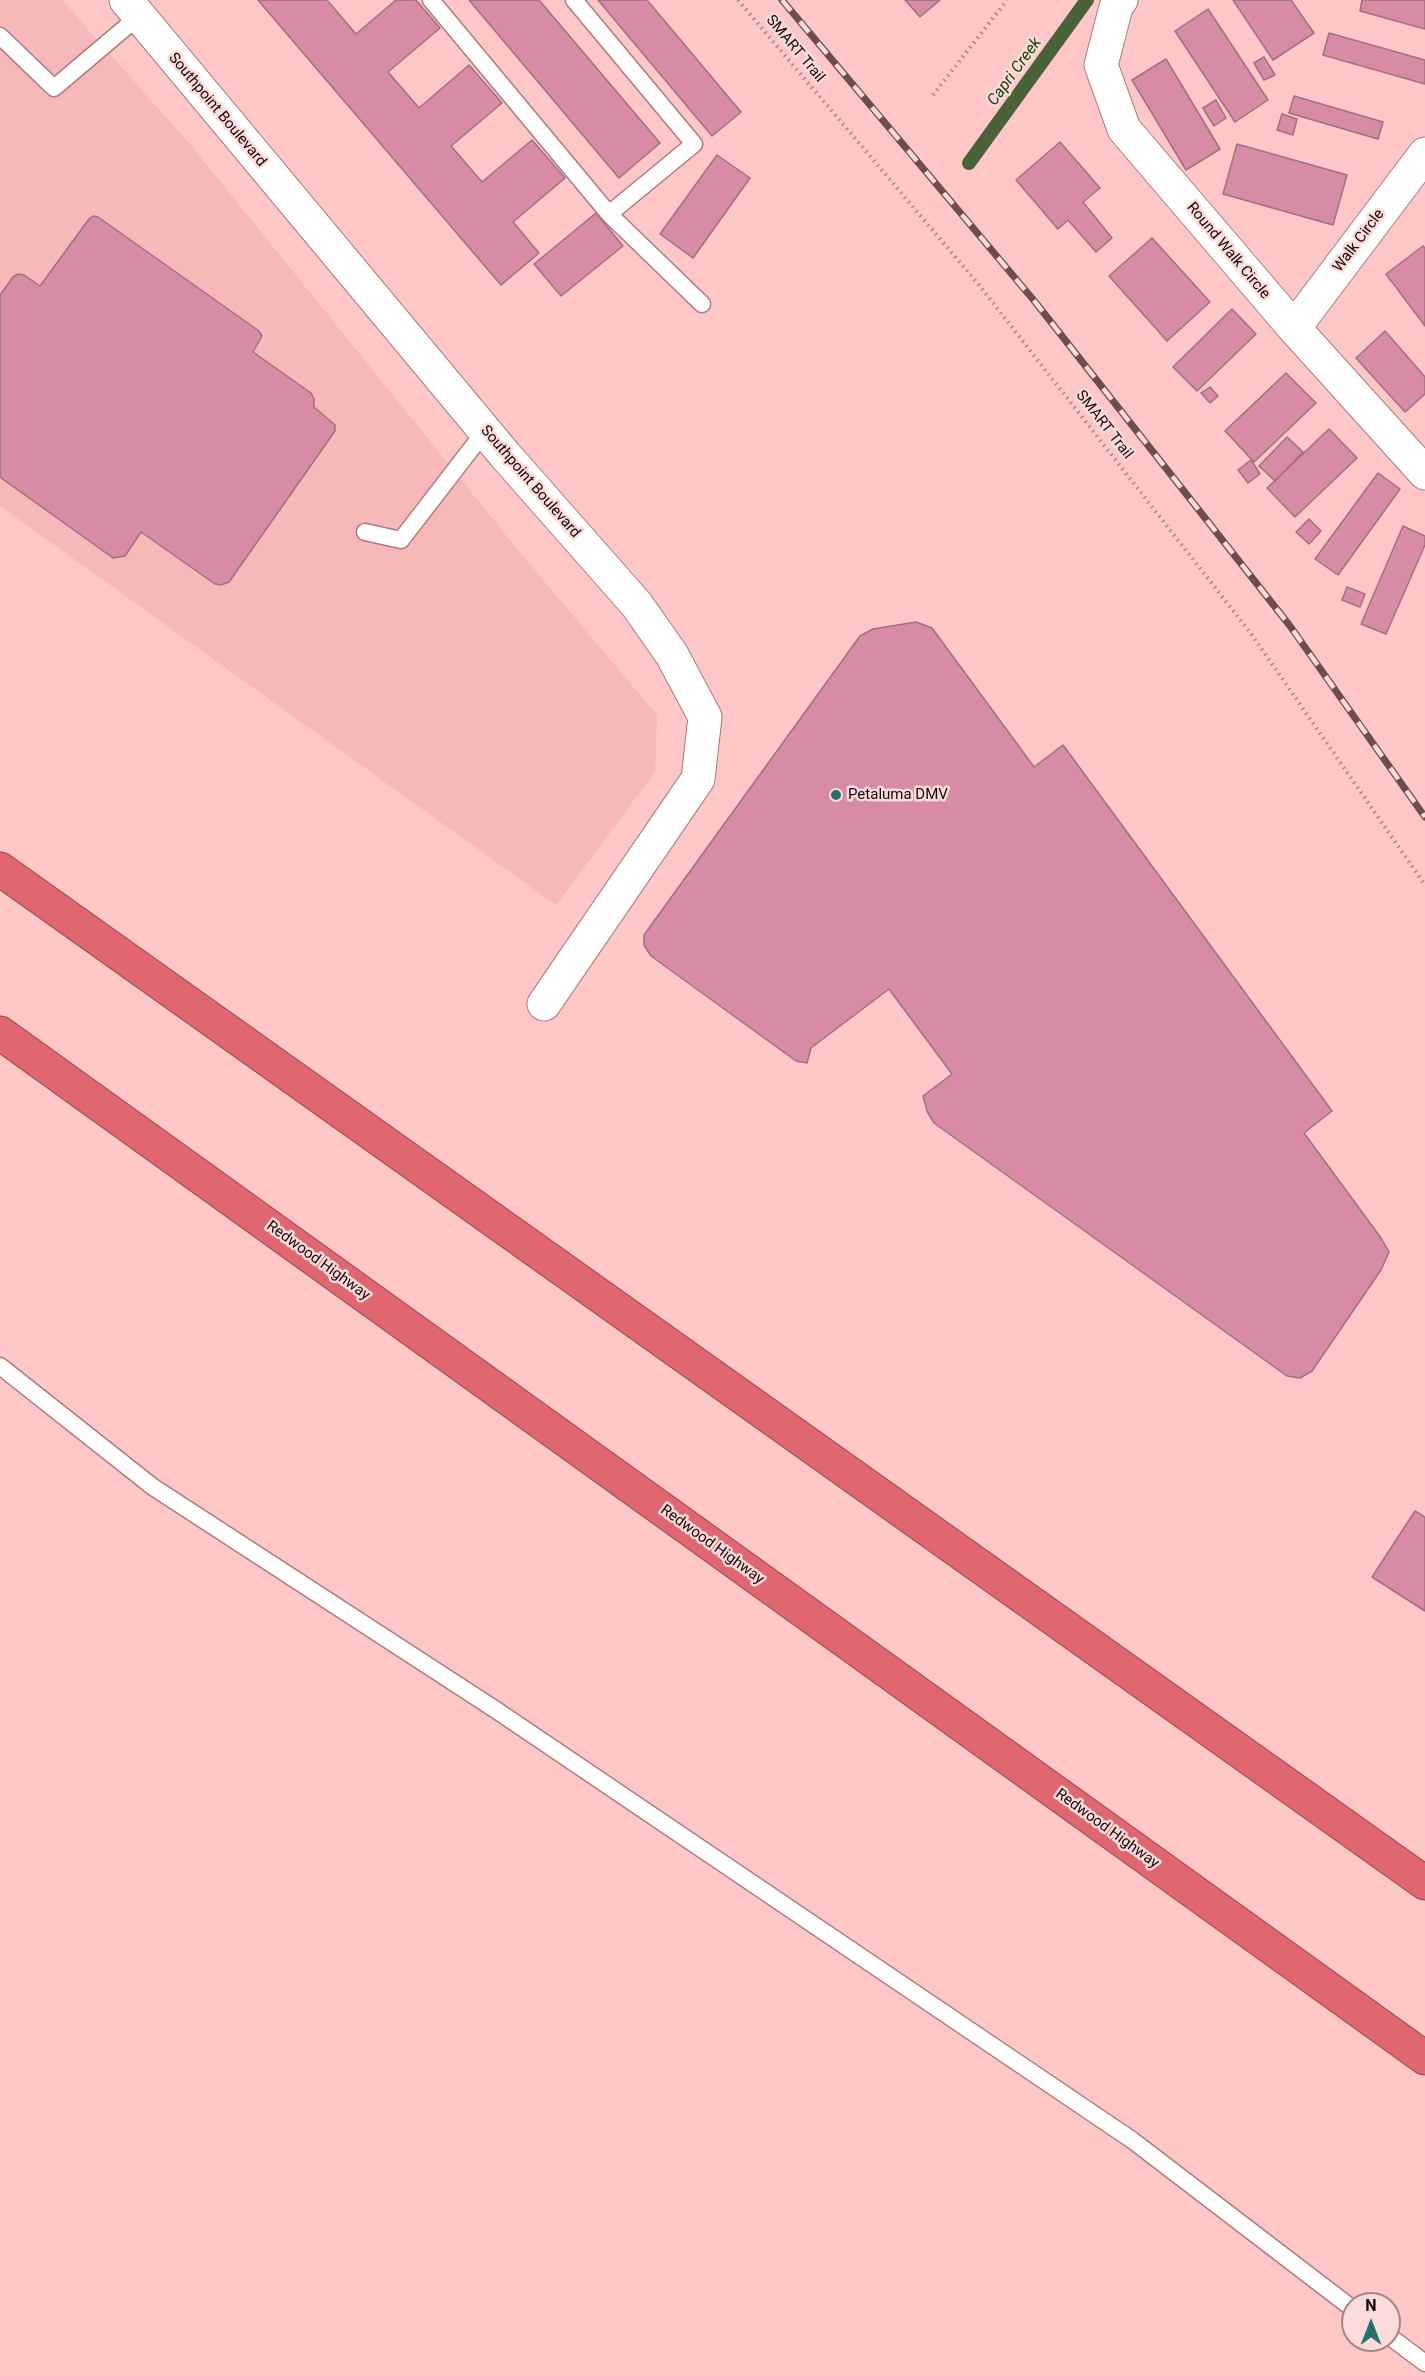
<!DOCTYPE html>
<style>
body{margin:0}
#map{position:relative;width:1425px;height:2376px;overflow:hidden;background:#ffc7c8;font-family:Roboto,sans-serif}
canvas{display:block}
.north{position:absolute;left:1341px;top:2292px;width:60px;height:60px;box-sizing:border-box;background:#fddbdb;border:2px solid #a18686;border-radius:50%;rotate:0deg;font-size:16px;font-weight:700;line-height:24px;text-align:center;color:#170607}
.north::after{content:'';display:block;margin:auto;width:21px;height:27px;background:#257072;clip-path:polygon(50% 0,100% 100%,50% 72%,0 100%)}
</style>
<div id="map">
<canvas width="1425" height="2376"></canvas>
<div class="north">N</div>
</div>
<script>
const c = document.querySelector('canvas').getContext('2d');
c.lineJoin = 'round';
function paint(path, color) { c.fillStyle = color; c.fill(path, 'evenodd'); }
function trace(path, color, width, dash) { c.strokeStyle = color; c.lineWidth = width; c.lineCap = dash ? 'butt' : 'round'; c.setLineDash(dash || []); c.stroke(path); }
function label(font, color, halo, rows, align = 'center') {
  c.font = font + ' Roboto,sans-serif'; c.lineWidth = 5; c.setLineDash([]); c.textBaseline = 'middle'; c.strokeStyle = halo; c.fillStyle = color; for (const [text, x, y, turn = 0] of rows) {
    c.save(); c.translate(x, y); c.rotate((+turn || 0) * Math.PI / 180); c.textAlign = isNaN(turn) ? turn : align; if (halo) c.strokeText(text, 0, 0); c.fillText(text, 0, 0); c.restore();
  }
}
const built = new Path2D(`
 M 0,0 L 62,0 L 194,149 L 522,555 L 657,715 L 655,772 L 556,905 L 0,506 Z`);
const stream = new Path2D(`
 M 969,163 L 1087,0`);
const building = new Path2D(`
 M 258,0 L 327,0 L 356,34 L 396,0 L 416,0 L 440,28 L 388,72 L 419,108 L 469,65 L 502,103 L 451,146 L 482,182 L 532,140 L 565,178 L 513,222 L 539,253 L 501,285 Z
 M 469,0 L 539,0 L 660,143 L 619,178 Z
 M 598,0 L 647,0 L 741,112 L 712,136 Z
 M 905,0 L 940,0 L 920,17 Z
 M 1233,0 L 1291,0 L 1314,33 L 1273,60 Z
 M 1362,0 L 1425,0 L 1425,29 L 1360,11 Z
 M 1208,9 L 1268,100 L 1235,122 L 1175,31 Z
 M 1329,33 L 1425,60 L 1425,84 L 1323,55 Z
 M 1264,57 L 1275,75 L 1264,80 L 1254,63 Z
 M 1166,59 L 1220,149 L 1186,170 L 1132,80 Z
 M 1294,96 L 1383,122 L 1378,139 L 1289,113 Z
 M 1216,100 L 1226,118 L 1214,126 L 1203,108 Z
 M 1282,114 L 1297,119 L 1293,135 L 1277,130 Z
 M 1060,142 L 1100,188 L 1083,202 L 1112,238 L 1096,252 L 1068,220 L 1058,229 L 1016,180 Z
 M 1237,144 L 1347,175 L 1333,225 L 1223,194 Z
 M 717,155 L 750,178 L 693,258 L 660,234 Z
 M 596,213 L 623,246 L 561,296 L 534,264 Z
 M 93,216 L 98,217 L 259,331 L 262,336 L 253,352 L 311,393 L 314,399 L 314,407 L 335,425 L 335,431 L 229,582 L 221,585 L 215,584 L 141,532 L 125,556 L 113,558 L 0,477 L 0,295 L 13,277 L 18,274 L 24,275 L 40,286 L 89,219 Z
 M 1152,238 L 1210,302 L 1167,341 L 1109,276 Z
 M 1423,246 L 1425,248 L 1425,326 L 1386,274 Z
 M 1232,309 L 1256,334 L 1197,391 L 1173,367 Z
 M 1385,331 L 1425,377 L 1425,394 L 1405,412 L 1356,358 Z
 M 1286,373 L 1316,403 L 1254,462 L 1225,431 Z
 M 1210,387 L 1218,396 L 1210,403 L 1201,393 Z
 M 1329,429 L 1357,458 L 1295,517 L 1267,488 Z
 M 1287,437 L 1303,452 L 1275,481 L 1259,466 Z
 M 1251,460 L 1260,474 L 1248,483 L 1238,470 Z
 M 1378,473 L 1400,489 L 1338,575 L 1315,559 Z
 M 1309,519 L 1321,531 L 1309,544 L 1296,532 Z
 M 1403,526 L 1425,536 L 1425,545 L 1386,634 L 1361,624 Z
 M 1347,587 L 1365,594 L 1360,607 L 1342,600 Z
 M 916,622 L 932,628 L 1034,767 L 1063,745 L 1332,1111 L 1304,1133 L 1381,1238 L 1389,1252 L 1381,1270 L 1312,1371 L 1300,1378 L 1287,1376 L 934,1123 L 927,1111 L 923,1096 L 952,1074 L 889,989 L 811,1048 L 807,1063 L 796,1061 L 651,956 L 644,945 L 644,935 L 860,636 L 873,629 Z
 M 1415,1511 L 1425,1517 L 1425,1611 L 1372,1577 Z`);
const path = new Path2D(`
 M 738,0 L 979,285 L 1252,635 L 1425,885
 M 933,95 L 1007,0`);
const service = new Path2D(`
 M 431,0 L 609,214 L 694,144 L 574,0
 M 0,36 L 54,88 L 139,16
 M 609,214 L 702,304
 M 365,532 L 401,540 L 485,431
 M 0,1366 L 153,1487 L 496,1710 L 1132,2140 L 1353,2309
 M 1389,2336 L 1425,2363`);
const minor = new Path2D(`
 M 126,0 L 505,455 L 637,605 L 672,655 L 705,717 L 698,779 L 544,1004
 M 1121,0 L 1116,7 L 1101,65 L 1124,129 L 1294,328 L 1425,473
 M 1294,328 L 1425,154`);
const motorway = new Path2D(`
 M 0,869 L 1425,1883
 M 0,1033 L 1425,2058`);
const rail = new Path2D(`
 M 782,0 L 1036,303 L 1290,626 L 1425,817`);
const markers = [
 [836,795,6,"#257072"]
];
const streetNames = [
 ["SMART Trail",795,49,50],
 ["Southpoint Boulevard",217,110,50],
 ["Walk Circle",1359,241,-53],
 ["Round Walk Circle",1228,251,50],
 ["SMART Trail",1104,425,52],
 ["Southpoint Boulevard",530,482,49],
 ["Redwood Highway",318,1261,36],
 ["Redwood Highway",712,1545,36],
 ["Redwood Highway",1107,1829,36]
];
const poiNames = [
 ["Petaluma DMV",848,795]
];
const waterNames = [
 ["Capri Creek",1015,72,-54]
];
paint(built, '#f7b8b9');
trace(stream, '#496239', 14);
paint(building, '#d78ba5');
trace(building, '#a07080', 1.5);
trace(service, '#ac7a7b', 19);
trace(minor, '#ac7a7b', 35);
trace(motorway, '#9a444b', 35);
trace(path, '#ab8182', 4, [1.5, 4.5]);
trace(service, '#fff', 16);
trace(minor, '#fff', 33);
trace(motorway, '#e06670', 33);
trace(rail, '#6d4e4f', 7);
trace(rail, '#fddbdb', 4.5, [14]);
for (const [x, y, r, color] of markers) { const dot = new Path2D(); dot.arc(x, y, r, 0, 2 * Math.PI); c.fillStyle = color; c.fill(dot); trace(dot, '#fddbdb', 2); }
label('15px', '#170607', '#fddbdb', streetNames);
label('15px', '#170607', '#fddbdb', poiNames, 'left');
label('italic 16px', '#194301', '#fddbdb', waterNames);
</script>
